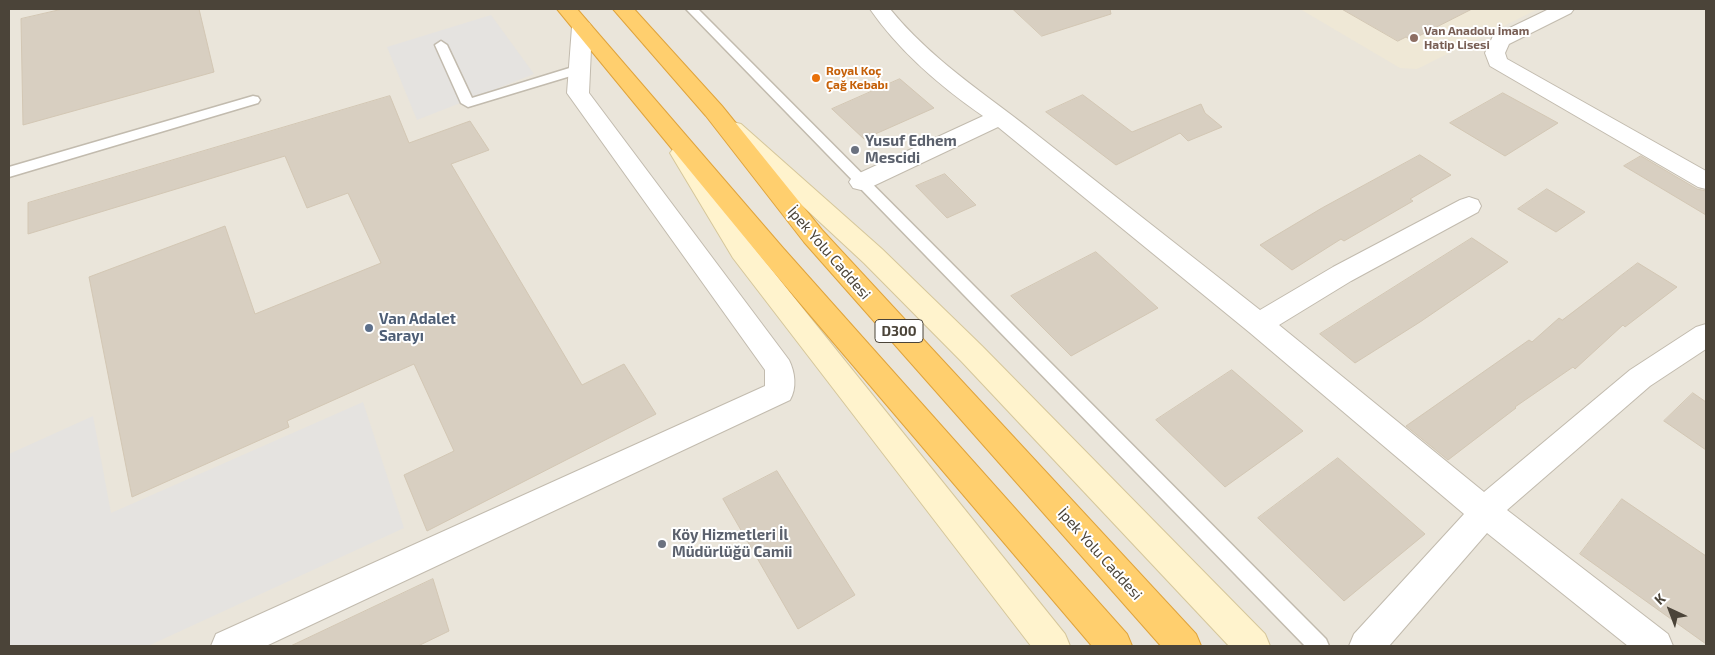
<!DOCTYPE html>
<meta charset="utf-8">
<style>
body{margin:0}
#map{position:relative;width:1715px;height:655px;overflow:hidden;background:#f6f3ec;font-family:"Exo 2",sans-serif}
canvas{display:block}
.frame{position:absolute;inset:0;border:10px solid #4b4439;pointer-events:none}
.north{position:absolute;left:1645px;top:585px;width:50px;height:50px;-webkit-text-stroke:4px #fff;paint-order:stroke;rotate:317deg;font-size:14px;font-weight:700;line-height:20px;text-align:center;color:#4b4439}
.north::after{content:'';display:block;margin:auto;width:18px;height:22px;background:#4b4439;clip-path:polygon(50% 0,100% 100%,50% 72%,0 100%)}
</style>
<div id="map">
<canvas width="1715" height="655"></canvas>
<div class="frame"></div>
<div class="north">K</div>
</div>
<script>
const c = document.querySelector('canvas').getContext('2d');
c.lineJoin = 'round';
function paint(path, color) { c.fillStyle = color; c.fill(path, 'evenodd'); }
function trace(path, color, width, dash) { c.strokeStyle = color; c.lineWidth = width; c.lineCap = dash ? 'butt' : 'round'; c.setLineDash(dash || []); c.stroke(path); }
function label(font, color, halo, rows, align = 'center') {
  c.font = font + ' "Exo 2",sans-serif'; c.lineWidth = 4; c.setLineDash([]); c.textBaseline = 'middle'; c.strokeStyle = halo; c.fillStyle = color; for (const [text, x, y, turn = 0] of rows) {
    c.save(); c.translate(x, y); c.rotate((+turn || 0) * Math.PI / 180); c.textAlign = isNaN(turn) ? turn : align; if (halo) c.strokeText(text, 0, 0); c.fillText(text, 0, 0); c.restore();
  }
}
const residential = new Path2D(`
 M 9,9 L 1706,9 L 1706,646 L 9,646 Z`);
const education = new Path2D(`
 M 1300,9 L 1538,9 L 1417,69 L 1400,68 Z`);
const parking = new Path2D(`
 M 491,15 L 534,74 L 417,120 L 387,47 Z
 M 363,402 L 404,528 L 148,646 L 9,646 L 9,454 L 93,416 L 111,513 Z`);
const building = new Path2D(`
 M 63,9 L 199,9 L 214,72 L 23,125 L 21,19 Z
 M 1013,9 L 1110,9 L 1111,14 L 1042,36 Z
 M 1342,9 L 1472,9 L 1411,40 L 1406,37 L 1398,41 Z
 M 900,79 L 934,108 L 864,139 L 832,109 Z
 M 1503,93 L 1558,123 L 1505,156 L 1450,123 Z
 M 1083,95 L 1132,132 L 1201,104 L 1205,113 L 1222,127 L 1188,141 L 1180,133 L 1116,165 L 1046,112 Z
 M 390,96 L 409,143 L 470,121 L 489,150 L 451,164 L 582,385 L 624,364 L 656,414 L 427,531 L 404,475 L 454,451 L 414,364 L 287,421 L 289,427 L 132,497 L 89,277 L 225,226 L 255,314 L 381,263 L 348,193 L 307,208 L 285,156 L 28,234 L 28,203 Z
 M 1420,155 L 1451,175 L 1410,199 L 1413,201 L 1344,241 L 1341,239 L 1292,270 L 1260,245 L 1322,208 Z
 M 1641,156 L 1697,189 L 1706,191 L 1706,215 L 1624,166 Z
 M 945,174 L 976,205 L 947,218 L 916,186 Z
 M 1547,189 L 1585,212 L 1556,232 L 1518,209 Z
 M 1472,238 L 1508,262 L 1420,322 L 1355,363 L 1320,334 Z
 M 1096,252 L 1158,308 L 1071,356 L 1011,296 Z
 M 1638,263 L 1677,287 L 1625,327 L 1623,325 L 1575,369 L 1573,367 L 1515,407 L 1516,408 L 1448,460 L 1406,426 L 1529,340 L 1532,342 L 1559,318 L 1562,320 Z
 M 1232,370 L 1303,431 L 1225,487 L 1156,420 Z
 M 1693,393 L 1706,402 L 1706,450 L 1664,421 Z
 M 1338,458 L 1425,534 L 1344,601 L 1258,518 Z
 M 777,471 L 855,595 L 798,629 L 723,499 Z
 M 1622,499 L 1706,556 L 1706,644 L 1580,554 Z
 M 433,579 L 449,631 L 418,646 L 291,646 Z`);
const lane = new Path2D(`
 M 686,9 L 698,9 L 1326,639 L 1329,646 L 1305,646 Z
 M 441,41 L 447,45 L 472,98 L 576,66 L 584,66 L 586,69 L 584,72 L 468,107 L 461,103 L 435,45 Z
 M 253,96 L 258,97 L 260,100 L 258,103 L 9,177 L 9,167 Z`);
const street = new Path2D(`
 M 870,9 L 890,9 C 930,58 981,91 1031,130 C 1107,190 1184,250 1260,310 L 1333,267 L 1460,200 L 1469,197 L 1478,200 L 1481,206 L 1478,212 L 1351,281 L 1279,325 L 1484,492 L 1630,370 L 1696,327 L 1706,324 L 1706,349 L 1650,386 L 1507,510 L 1668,634 L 1673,646 L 1628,646 L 1487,533 L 1389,646 L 1349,646 L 1354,634 L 1464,514 L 1249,332 L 998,127 L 869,188 L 861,190 L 853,188 L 849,182 L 853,176 L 983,116 C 941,87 899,51 870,9 Z
 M 1549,9 L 1574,9 L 1571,13 L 1509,44 L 1505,53 L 1507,59 L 1706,171 L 1706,189 L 1698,187 L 1490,66 L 1485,53 L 1493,36 Z
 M 582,21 L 589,23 L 592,27 L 589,93 L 789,360 C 795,372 797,388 790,400 L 266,646 L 211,646 L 216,634 L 765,386 L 765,370 L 567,93 L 572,27 L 575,23 Z`);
const secondary = new Path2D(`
 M 733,122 L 741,124 L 882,249 L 982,346 L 1265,634 L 1270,646 L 1229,646 L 962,362 L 864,263 L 725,134 L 722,129 L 725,124 Z
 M 682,145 L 690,148 L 751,244 L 1065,634 L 1070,646 L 1031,646 L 733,258 L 670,153 L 674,148 Z`);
const highway = new Path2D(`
 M 557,9 L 577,9 L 783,248 L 1127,634 L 1132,646 L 1092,646 L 765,262 Z
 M 613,9 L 634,9 L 722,106 L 822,230 L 1196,634 L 1201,646 L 1161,646 L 804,242 L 706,116 Z`);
const markers = [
 [1414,38,5,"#8d6e63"],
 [816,78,5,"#e8710a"],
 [855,150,5,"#6b7280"],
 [369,328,5,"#5c6f8a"],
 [662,544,5,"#6b7280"]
];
const farEducationnames = [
 ["Van Anadolu İmam",1424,31],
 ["Hatip Lisesi",1424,45]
];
const farFoodnames = [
 ["Royal Koç",826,71],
 ["Çağ Kebabı",826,85]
];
const shields = [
 [899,331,48]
];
const shieldNames = [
 ["D300",899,331]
];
const worshipNames = [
 ["Yusuf Edhem",865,141],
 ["Mescidi",865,158],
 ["Köy Hizmetleri İl",672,535],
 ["Müdürlüğü Camii",672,552]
];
const streetNames = [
 ["İpek Yolu Caddesi",829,253,49],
 ["İpek Yolu Caddesi",1100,554,48]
];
const serviceNames = [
 ["Van Adalet",379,319],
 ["Sarayı",379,336]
];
paint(residential, '#eae5da');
paint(education, '#efe8d6');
paint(parking, '#e5e3e0');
paint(building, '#d8cfc1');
trace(building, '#d3c7b4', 1);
trace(lane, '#c2bbae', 3);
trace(street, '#c2bbae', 2);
trace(secondary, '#d6c79b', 2);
trace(highway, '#e0a43c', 2);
paint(lane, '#fff');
paint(street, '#fff');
paint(secondary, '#fff3cd');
paint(highway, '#ffcf6e');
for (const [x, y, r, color] of markers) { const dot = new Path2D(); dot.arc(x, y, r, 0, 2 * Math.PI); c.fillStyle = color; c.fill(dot); trace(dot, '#fff', 2); }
label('bold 12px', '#785e54', '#fff', farEducationnames, 'left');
label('bold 12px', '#c56008', '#fff', farFoodnames, 'left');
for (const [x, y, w] of shields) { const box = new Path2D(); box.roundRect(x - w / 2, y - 11.5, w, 23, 4); c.fillStyle = '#fff'; c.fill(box); trace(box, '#4b4439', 1); }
label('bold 14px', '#4b4439', null, shieldNames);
label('bold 15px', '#5b616d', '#fff', worshipNames, 'left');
label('15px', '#4b4439', '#fff', streetNames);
label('bold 15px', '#4e5e75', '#fff', serviceNames, 'left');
</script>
